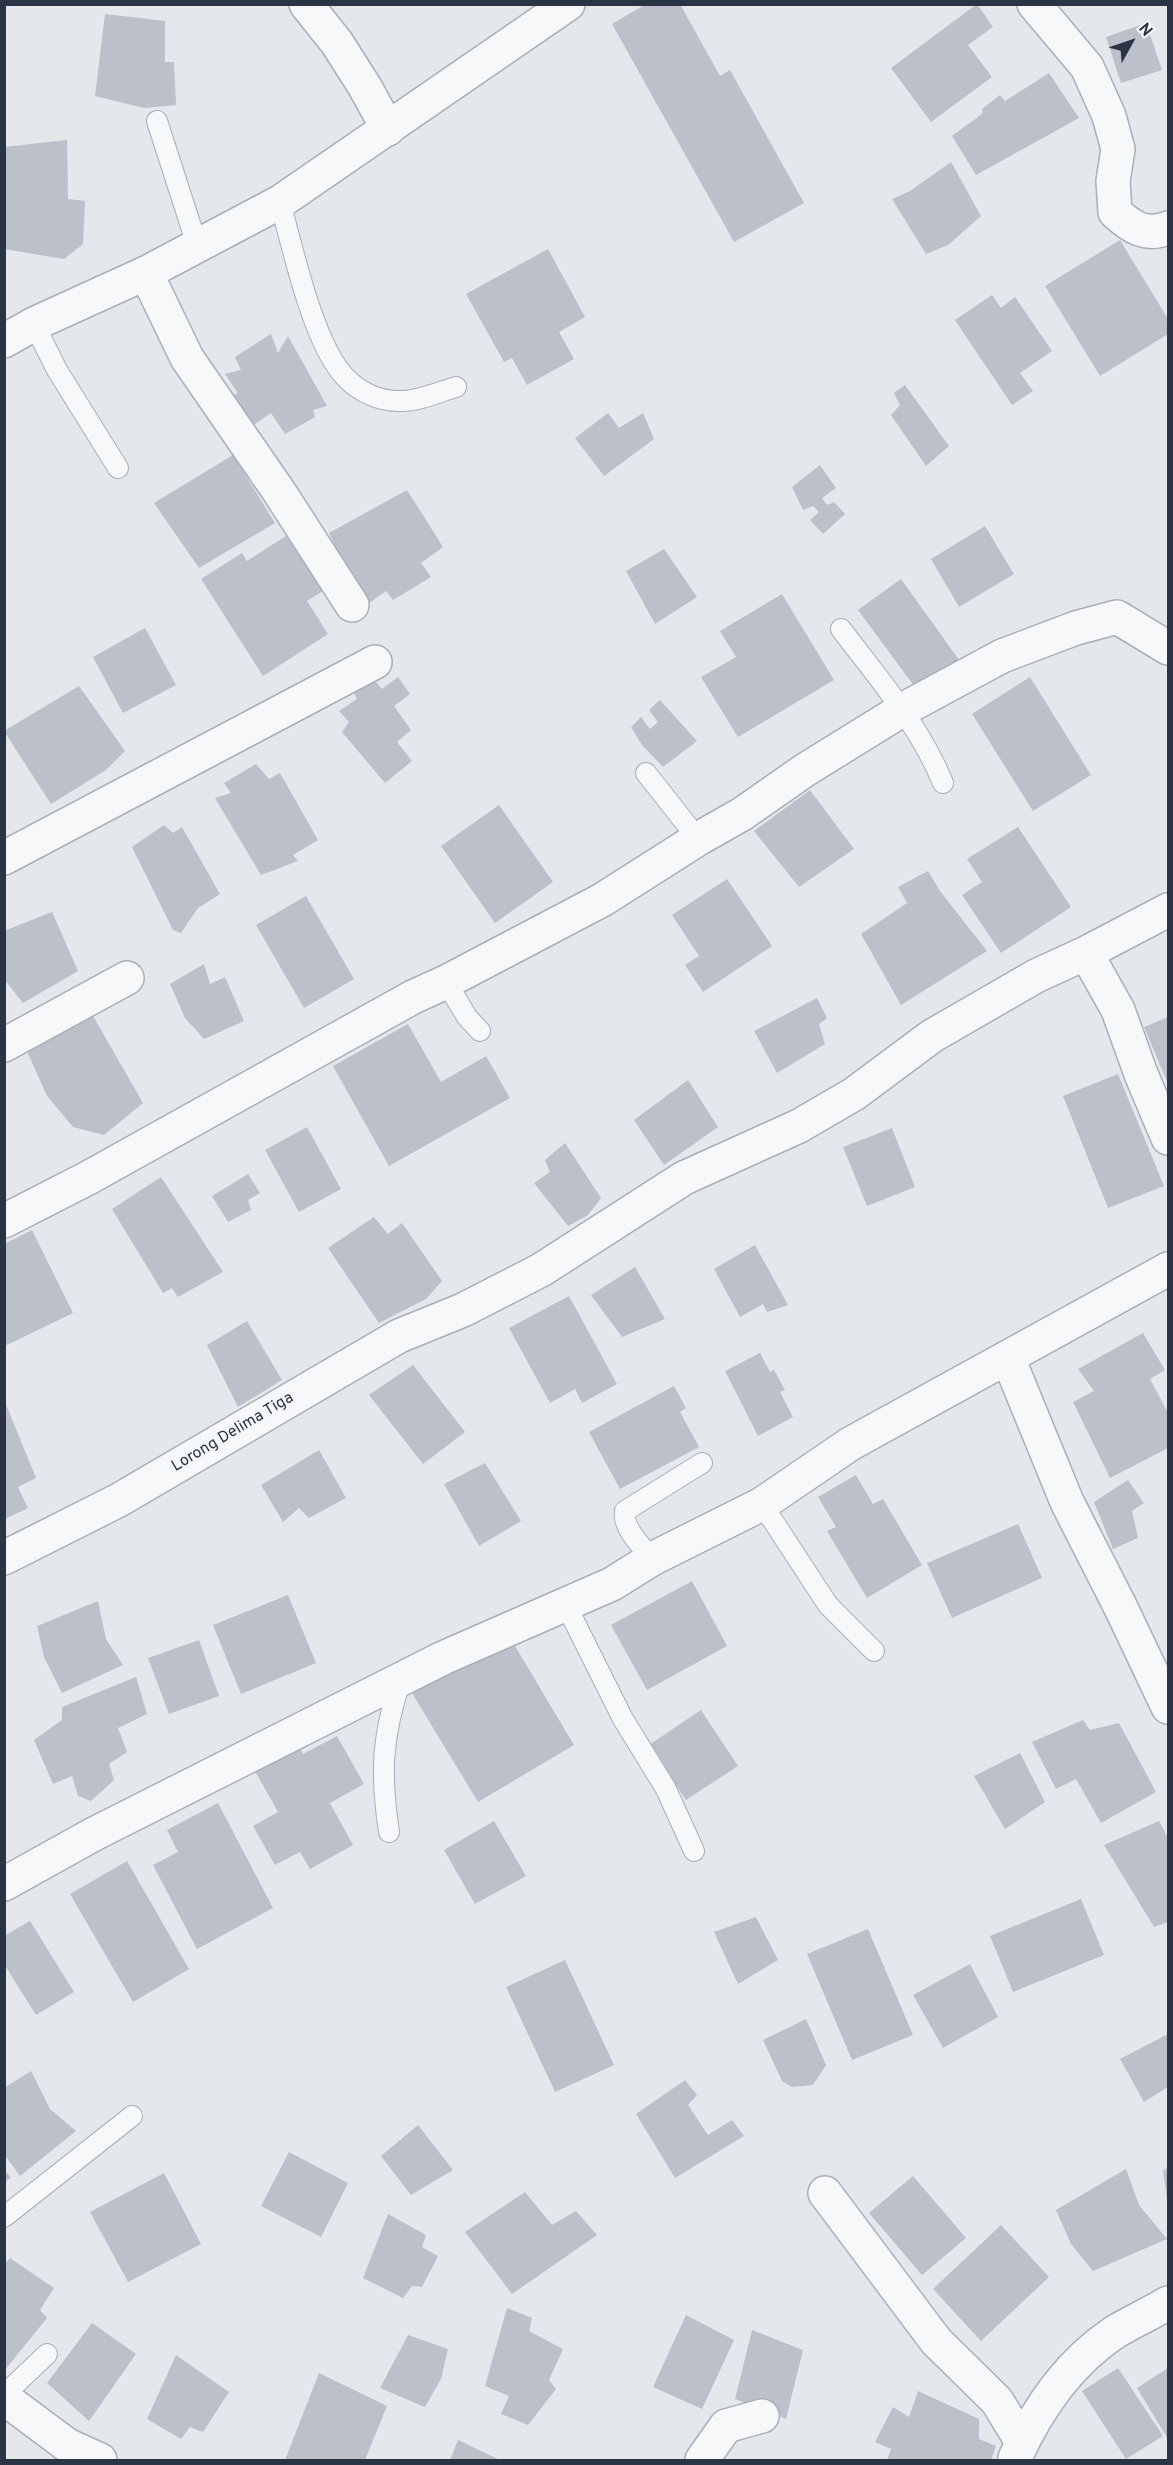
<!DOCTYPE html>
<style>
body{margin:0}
#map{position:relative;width:1173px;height:2465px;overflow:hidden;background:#e4e7ec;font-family:Overpass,sans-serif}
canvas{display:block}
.frame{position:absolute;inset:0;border:6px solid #2b3445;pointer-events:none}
.north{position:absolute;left:1101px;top:12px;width:60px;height:60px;-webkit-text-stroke:4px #f4f6f9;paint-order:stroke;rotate:50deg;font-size:16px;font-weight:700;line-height:24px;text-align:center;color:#2b3445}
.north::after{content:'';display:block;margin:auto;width:21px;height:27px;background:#2b3445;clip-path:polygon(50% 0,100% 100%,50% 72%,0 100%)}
</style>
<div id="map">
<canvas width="1173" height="2465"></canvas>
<div class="frame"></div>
<div class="north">N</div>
</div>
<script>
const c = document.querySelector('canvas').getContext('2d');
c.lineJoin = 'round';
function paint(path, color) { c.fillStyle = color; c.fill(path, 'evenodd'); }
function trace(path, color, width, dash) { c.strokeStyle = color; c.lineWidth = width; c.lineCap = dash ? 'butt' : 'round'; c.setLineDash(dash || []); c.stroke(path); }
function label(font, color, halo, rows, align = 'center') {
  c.font = font + ' Overpass,sans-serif'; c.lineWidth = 6; c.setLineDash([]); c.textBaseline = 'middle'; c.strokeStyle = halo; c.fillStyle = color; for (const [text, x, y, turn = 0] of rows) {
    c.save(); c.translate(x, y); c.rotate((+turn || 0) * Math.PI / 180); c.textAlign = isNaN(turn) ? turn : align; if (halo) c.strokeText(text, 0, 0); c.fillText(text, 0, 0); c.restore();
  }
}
const building = new Path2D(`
 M 646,4 L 680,4 L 720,76 L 730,70 L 804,203 L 734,242 L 612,24 Z
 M 977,4 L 993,27 L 968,45 L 992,77 L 931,122 L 891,68 Z
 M 105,14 L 165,21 L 165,62 L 174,62 L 176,105 L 144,108 L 95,96 Z
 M 1146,23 L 1162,70 L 1121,83 L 1106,37 Z
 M 1049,73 L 1079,118 L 976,175 L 952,136 L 983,113 L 982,109 L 1000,95 L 1005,101 Z
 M 67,140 L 68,199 L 85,201 L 83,244 L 64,259 L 4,249 L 4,147 Z
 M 951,162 L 981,216 L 948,245 L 926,254 L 892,199 L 910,191 Z
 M 1120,240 L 1168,319 L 1168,334 L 1100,376 L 1045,286 Z
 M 548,249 L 585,317 L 559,332 L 574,359 L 527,385 L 512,358 L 504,362 L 466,294 Z
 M 992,295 L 1001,308 L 1015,297 L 1052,351 L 1020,373 L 1033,391 L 1012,405 L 955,320 Z
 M 271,334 L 278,353 L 288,336 L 327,406 L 313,410 L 315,417 L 285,434 L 271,413 L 248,429 L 225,399 L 238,393 L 225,374 L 241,370 L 235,357 Z
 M 905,385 L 949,446 L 926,466 L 891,415 L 900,405 L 894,393 Z
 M 608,413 L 619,428 L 643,413 L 654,439 L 604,476 L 575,438 Z
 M 233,455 L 275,523 L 199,568 L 154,503 Z
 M 820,465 L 836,488 L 822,498 L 827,505 L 834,502 L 845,514 L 823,534 L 810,520 L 819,512 L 813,506 L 803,510 L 792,487 Z
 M 407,490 L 443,547 L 421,563 L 431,577 L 393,600 L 386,591 L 365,606 L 356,592 L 329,533 Z
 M 985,526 L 1014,574 L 959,607 L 931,559 Z
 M 292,532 L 328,588 L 307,601 L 328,634 L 263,676 L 201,579 L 242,553 L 247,561 Z
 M 664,549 L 697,597 L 655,624 L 626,571 Z
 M 901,579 L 962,664 L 920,694 L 858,610 Z
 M 782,594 L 834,680 L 738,737 L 701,677 L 736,657 L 720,631 Z
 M 145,628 L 176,685 L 123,713 L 93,657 Z
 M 398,677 L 410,694 L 394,706 L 411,730 L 397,742 L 412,761 L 385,783 L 342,732 L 349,722 L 339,711 L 357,699 L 354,693 L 373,679 L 382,689 Z
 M 1030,677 L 1091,775 L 1033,811 L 972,714 Z
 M 79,686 L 125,751 L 106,770 L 51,804 L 4,731 Z
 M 660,700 L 697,741 L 663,767 L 642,745 L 631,727 L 641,717 L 650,729 L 658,722 L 649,710 Z
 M 256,764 L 269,779 L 280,773 L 318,840 L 293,855 L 298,861 L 261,875 L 215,798 L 231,793 L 224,783 Z
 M 810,790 L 854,849 L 799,887 L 754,831 Z
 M 499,805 L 553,882 L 495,923 L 441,846 Z
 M 164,825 L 173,833 L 182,827 L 220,894 L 198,908 L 181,933 L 173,930 L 132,847 Z
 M 1018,827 L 1071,907 L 1001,953 L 962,895 L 982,882 L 967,859 Z
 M 928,871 L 940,891 L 987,951 L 901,1005 L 861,934 L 907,903 L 898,887 Z
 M 727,879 L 772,946 L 703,992 L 685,965 L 699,956 L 672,915 Z
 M 306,896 L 354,979 L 304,1008 L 256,925 Z
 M 52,912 L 78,971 L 23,1003 L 4,979 L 4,931 Z
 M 204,964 L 210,984 L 225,977 L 244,1021 L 204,1039 L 185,1018 L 170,984 Z
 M 817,998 L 827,1018 L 819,1024 L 825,1044 L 777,1073 L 754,1031 Z
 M 93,1016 L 143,1103 L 104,1135 L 73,1127 L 47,1096 L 27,1051 Z
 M 1168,1017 L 1168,1084 L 1144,1027 Z
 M 408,1024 L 441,1082 L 486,1056 L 510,1098 L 389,1166 L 333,1066 Z
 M 1118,1074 L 1164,1186 L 1108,1208 L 1063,1096 Z
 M 688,1080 L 718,1127 L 664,1165 L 634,1120 Z
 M 307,1127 L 341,1189 L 299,1212 L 265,1150 Z
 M 892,1128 L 915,1187 L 867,1206 L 843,1147 Z
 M 565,1143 L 601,1198 L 588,1215 L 568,1226 L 534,1183 L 550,1172 L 545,1160 Z
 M 248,1174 L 260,1193 L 248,1200 L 251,1210 L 228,1222 L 212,1196 Z
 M 161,1177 L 223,1272 L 178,1297 L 172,1288 L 163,1293 L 112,1209 Z
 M 374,1217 L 388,1234 L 402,1223 L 442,1281 L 426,1299 L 379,1323 L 328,1248 Z
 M 32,1230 L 73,1313 L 7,1345 L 4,1341 L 4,1244 Z
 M 755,1245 L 788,1305 L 767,1312 L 763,1304 L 740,1317 L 714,1269 Z
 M 635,1267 L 665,1319 L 622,1337 L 591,1295 Z
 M 569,1296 L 617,1384 L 582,1403 L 575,1389 L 550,1403 L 509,1328 Z
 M 247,1321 L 282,1380 L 238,1407 L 207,1345 Z
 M 1143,1333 L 1165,1370 L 1150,1379 L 1168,1413 L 1168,1448 L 1110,1478 L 1073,1402 L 1094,1391 L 1078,1369 Z
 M 760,1353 L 770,1372 L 774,1370 L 785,1390 L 780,1392 L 793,1417 L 758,1436 L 725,1371 Z
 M 413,1365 L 465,1432 L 423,1464 L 369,1395 Z
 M 674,1386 L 686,1408 L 680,1412 L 699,1447 L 620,1489 L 589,1432 Z
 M 5,1402 L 36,1478 L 18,1487 L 28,1508 L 5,1519 Z
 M 319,1450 L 346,1498 L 309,1518 L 299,1508 L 283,1522 L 261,1485 Z
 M 485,1463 L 521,1521 L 479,1546 L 444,1484 Z
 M 856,1475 L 873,1504 L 883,1499 L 922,1565 L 867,1598 L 827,1531 L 836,1527 L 818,1497 Z
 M 1128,1480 L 1144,1503 L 1132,1511 L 1138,1538 L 1113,1549 L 1094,1502 Z
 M 1018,1524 L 1042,1578 L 952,1618 L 927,1563 Z
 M 692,1581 L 727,1646 L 647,1690 L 611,1625 Z
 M 288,1595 L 316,1663 L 241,1694 L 213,1625 Z
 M 98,1601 L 106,1639 L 123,1665 L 62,1693 L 44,1657 L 37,1626 Z
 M 509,1636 L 574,1745 L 478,1802 L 412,1693 Z
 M 199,1640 L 219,1696 L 169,1714 L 148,1658 Z
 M 136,1677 L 147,1714 L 118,1728 L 127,1752 L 109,1764 L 114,1780 L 91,1801 L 78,1796 L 72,1776 L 53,1784 L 34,1740 L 62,1720 L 62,1707 Z
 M 701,1710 L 738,1766 L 686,1800 L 649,1745 Z
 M 1083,1720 L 1090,1730 L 1119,1723 L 1156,1792 L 1101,1823 L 1076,1779 L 1056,1789 L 1032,1742 Z
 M 337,1736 L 364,1784 L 330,1803 L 353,1845 L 310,1869 L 300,1852 L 275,1865 L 253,1826 L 278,1812 L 255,1771 L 299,1747 L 303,1754 Z
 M 1020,1753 L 1045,1802 L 1005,1829 L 974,1776 Z
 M 218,1803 L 273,1908 L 197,1949 L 153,1865 L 178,1852 L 167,1830 Z
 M 494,1821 L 526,1876 L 475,1904 L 444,1850 Z
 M 1159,1821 L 1168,1838 L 1168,1922 L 1154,1927 L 1104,1845 Z
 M 127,1861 L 189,1969 L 133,2002 L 70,1894 Z
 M 1081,1899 L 1104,1955 L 1013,1992 L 990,1936 Z
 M 756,1917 L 778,1960 L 738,1984 L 714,1932 Z
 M 30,1921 L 74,1992 L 36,2015 L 4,1964 L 4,1936 Z
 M 868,1929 L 913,2035 L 852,2060 L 807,1954 Z
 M 565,1960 L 614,2065 L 555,2092 L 506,1987 Z
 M 970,1964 L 998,2017 L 943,2048 L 913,1995 Z
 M 806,2019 L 826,2065 L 813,2085 L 792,2087 L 782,2081 L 763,2040 Z
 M 1168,2034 L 1168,2087 L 1144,2102 L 1120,2059 Z
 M 31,2071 L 50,2109 L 76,2131 L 20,2176 L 4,2154 L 4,2088 Z
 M 685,2080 L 697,2095 L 688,2105 L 708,2135 L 732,2120 L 744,2136 L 675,2178 L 636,2114 Z
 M 418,2125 L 453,2170 L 411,2195 L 381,2156 Z
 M 289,2152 L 348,2183 L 321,2237 L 261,2206 Z
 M 1168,2167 L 1168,2198 L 1167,2198 L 1163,2171 Z
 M 4,2169 L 11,2178 L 4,2182 Z
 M 1126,2169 L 1139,2205 L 1167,2239 L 1093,2271 L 1071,2244 L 1056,2210 Z
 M 164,2173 L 201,2244 L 128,2282 L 90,2212 Z
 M 913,2176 L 966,2238 L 922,2275 L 869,2213 Z
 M 525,2192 L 552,2225 L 576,2211 L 597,2235 L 512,2294 L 465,2232 Z
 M 388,2214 L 426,2235 L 422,2247 L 438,2256 L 422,2287 L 412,2286 L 403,2298 L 363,2278 Z
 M 1001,2225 L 1049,2277 L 981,2341 L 933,2289 Z
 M 10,2258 L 54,2288 L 40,2310 L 47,2318 L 4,2371 L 4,2265 Z
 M 507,2308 L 532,2318 L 529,2331 L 563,2349 L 549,2380 L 556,2389 L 528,2425 L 501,2414 L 509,2396 L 485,2386 Z
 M 686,2315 L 734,2340 L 702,2409 L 653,2387 Z
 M 92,2323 L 136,2354 L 89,2421 L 47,2383 Z
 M 752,2330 L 803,2350 L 786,2419 L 735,2399 Z
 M 408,2335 L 448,2349 L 441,2379 L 425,2407 L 380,2388 Z
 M 176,2355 L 229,2392 L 203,2432 L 190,2427 L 181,2439 L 147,2419 Z
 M 1118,2368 L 1163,2436 L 1126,2459 L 1082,2391 Z
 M 1168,2368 L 1168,2439 L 1137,2388 Z
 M 319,2373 L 387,2406 L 365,2460 L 285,2460 Z
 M 918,2391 L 979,2419 L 979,2439 L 996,2446 L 991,2460 L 887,2460 L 891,2449 L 875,2442 L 893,2407 L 909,2417 Z
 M 458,2440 L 500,2460 L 450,2460 Z`);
const service = new Path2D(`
 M 157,121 L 197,245
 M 280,202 C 293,249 313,343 345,377 C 360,393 381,402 402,401 C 419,401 439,392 456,387
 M 34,324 L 57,370 L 118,468
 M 841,629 C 878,678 920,726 943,783
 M 646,773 L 698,839
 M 446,982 L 467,1017 L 480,1031
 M 762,1504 L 828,1605 L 874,1651
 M 652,1559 C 642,1546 622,1528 625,1511 L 702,1463
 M 566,1605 L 623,1719 L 666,1789 L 694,1851
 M 389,1832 C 380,1773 382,1736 401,1679
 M 4,2217 L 132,2116
 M 4,2395 L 47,2354`);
const minor = new Path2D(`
 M 306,4 L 337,43 L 365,87 L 388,129
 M 1034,4 L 1087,67 L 1109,116 L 1118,149 L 1113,181 L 1115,212 C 1131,227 1146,237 1168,228
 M 146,273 L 187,358 L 280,493 L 352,605
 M 4,858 L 375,662
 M 1086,953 L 1168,910
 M 4,1045 L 127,978
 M 4,1221 L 88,1178 L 413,997 L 446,982 L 602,900 L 698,839 L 742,814 L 805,770 L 902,710 L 1002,656 L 1076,628 L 1117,617 L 1168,648
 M 1008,1358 L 1067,1502 L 1121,1608 L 1168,1707
 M 4,1558 L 119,1500 L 399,1336 L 463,1310 L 541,1270 L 684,1178 L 799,1126 L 854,1094 L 932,1036 L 1036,976 L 1086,953 L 1118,1010 L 1141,1074 L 1168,1138
 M 4,1884 L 94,1834 L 443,1658 L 612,1584 L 652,1559 L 762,1504 L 850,1444 L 1168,1269
 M 825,2193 L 936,2341 L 997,2401 L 1022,2442
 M 4,2398 L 67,2445 L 100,2460
 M 1015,2458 C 1037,2409 1070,2362 1115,2332 C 1132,2322 1151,2313 1168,2303
 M 702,2460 L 726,2426 L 762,2416`);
const tertiary = new Path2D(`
 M 4,341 L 34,324 L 146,273 L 280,202 L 568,4`);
const streetNames = [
 ["Lorong Delima Tiga",233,1433,-31]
];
paint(building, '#bbc0ca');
trace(service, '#a9aeb7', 22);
trace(minor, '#a9aeb7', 36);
trace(tertiary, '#a9aeb7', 36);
trace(service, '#f7f8fa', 20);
trace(minor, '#f7f8fa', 33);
trace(tertiary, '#f7f8fa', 33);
label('16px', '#2b3445', '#f4f6f9', streetNames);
</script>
